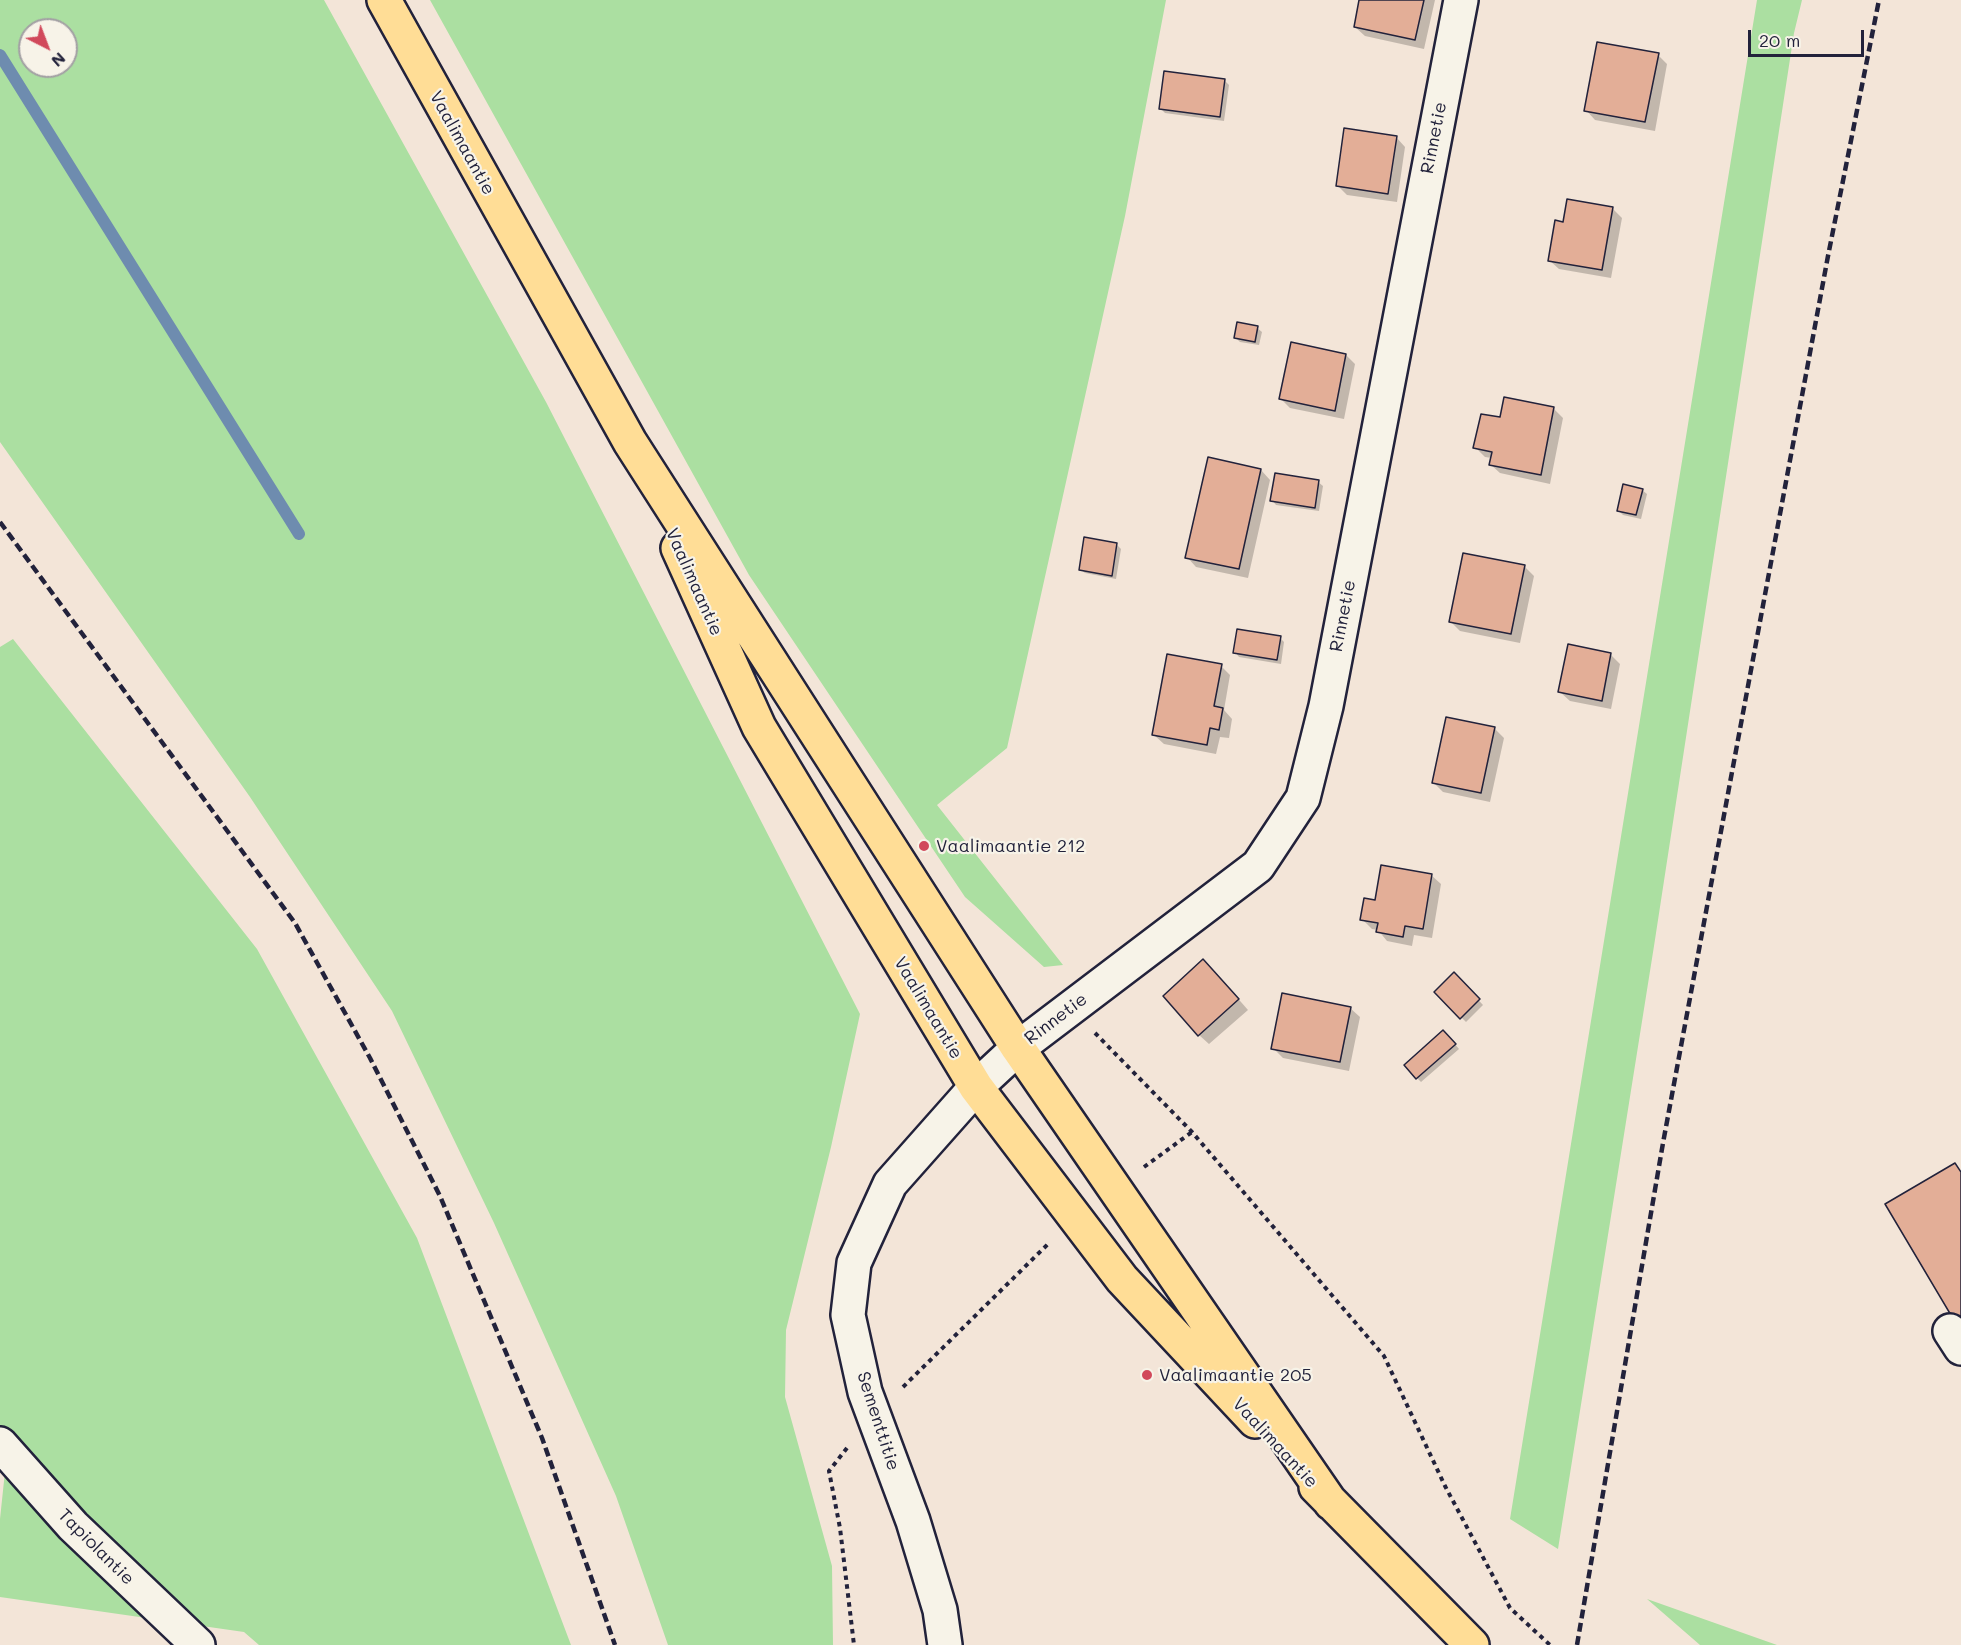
<!DOCTYPE html>
<style>
body{margin:0}
#map{position:relative;width:1961px;height:1645px;overflow:hidden;background:#f3e5d8;font-family:Mali,sans-serif}
canvas{display:block}
.north{position:absolute;left:18px;top:18px;width:60px;height:60px;box-sizing:border-box;background:#f7f3e8;border:2px solid #a29fa3;border-radius:50%;rotate:138deg;font-size:16px;font-weight:700;line-height:24px;text-align:center;color:#22223b}
.north::after{content:'';display:block;margin:auto;width:21px;height:27px;background:#d1495b;clip-path:polygon(50% 0,100% 100%,50% 72%,0 100%)}
.scale{position:absolute;left:1748px;top:30px;width:116px;height:27px;box-sizing:border-box;border:3px solid #22223b;border-top:0;padding-left:8px;font-size:18px;line-height:21px;white-space:nowrap;color:#22223b;-webkit-text-stroke:4px #f7f3e8;paint-order:stroke}
</style>
<div id="map">
<canvas width="1961" height="1645"></canvas>
<div class="north">N</div>
<div class="scale">20 m</div>
</div>
<script>
const c = document.querySelector('canvas').getContext('2d');
c.lineJoin = 'round';
function paint(path, color) { c.fillStyle = color; c.fill(path, 'evenodd'); }
function trace(path, color, width, dash) { c.strokeStyle = color; c.lineWidth = width; c.lineCap = dash ? 'butt' : 'round'; c.setLineDash(dash || []); c.stroke(path); }
function label(font, color, halo, rows, align = 'center') {
  c.font = font + ' Mali,sans-serif'; c.lineWidth = 4.5; c.setLineDash([]); c.textBaseline = 'middle'; c.strokeStyle = halo; c.fillStyle = color; for (const [text, x, y, turn = 0] of rows) {
    c.save(); c.translate(x, y); c.rotate((+turn || 0) * Math.PI / 180); c.textAlign = isNaN(turn) ? turn : align; if (halo) c.strokeText(text, 0, 0); c.fillText(text, 0, 0); c.restore();
  }
}
const green = new Path2D(`
 M 0,0 L 324,0 L 546,402 L 860,1014 L 831,1147 L 786,1330 L 785,1397 L 832,1566 L 833,1645 L 668,1645 L 616,1496 L 494,1223 L 392,1011 L 250,797 L 0,442 ZM 30,30 L 66,30 L 66,66 L 30,66 Z
 M 430,0 L 1166,0 L 1125,216 L 1007,748 L 937,805 L 1063,965 L 1044,967 L 965,897 L 749,575 Z
 M 1757,0 L 1802,0 L 1794,33 L 1654,946 L 1558,1549 L 1510,1519 Z
 M 13,639 L 257,949 L 417,1238 L 571,1645 L 259,1645 L 244,1632 L 0,1597 L 0,1519 L 6,1462 L 0,1461 L 0,647 Z
 M 1647,1599 L 1777,1645 L 1700,1645 Z`);
const shadow = new Path2D(`
 M 1361,0 L 1435,0 L 1424,49 L 1365,36 L 1355,27 Z
 M 1658,55 L 1667,64 L 1655,131 L 1595,120 L 1586,110 Z
 M 1225,81 L 1229,85 L 1224,121 L 1165,113 L 1161,109 Z
 M 1396,137 L 1405,147 L 1397,202 L 1347,195 L 1338,186 Z
 M 1612,208 L 1622,218 L 1611,278 L 1559,269 L 1549,260 L 1564,223 Z
 M 1257,328 L 1262,332 L 1259,345 L 1240,342 L 1235,337 Z
 M 1346,355 L 1355,364 L 1344,419 L 1290,408 L 1281,399 Z
 M 1554,409 L 1563,418 L 1550,484 L 1500,473 L 1490,464 L 1492,458 L 1485,457 L 1475,447 L 1501,419 Z
 M 1261,470 L 1270,480 L 1248,578 L 1196,567 L 1187,557 Z
 M 1318,482 L 1323,486 L 1319,511 L 1276,505 L 1272,500 Z
 M 1642,490 L 1647,494 L 1641,519 L 1623,515 L 1618,510 Z
 M 1117,545 L 1121,549 L 1116,579 L 1085,573 L 1080,569 Z
 M 1524,566 L 1534,576 L 1520,643 L 1460,631 L 1451,622 Z
 M 1280,638 L 1284,642 L 1281,664 L 1239,657 L 1235,652 Z
 M 1610,654 L 1620,664 L 1611,709 L 1570,701 L 1560,692 Z
 M 1221,666 L 1230,675 L 1224,710 L 1232,719 L 1229,738 L 1220,737 L 1216,754 L 1164,744 L 1154,735 Z
 M 1494,728 L 1504,738 L 1490,802 L 1443,792 L 1433,782 Z
 M 1431,875 L 1441,884 L 1432,938 L 1414,935 L 1412,946 L 1387,941 L 1378,930 L 1372,929 L 1362,919 L 1376,902 Z
 M 1213,970 L 1248,1010 L 1209,1044 L 1199,1035 Z
 M 1454,974 L 1483,1005 L 1466,1022 L 1436,992 Z
 M 1350,1008 L 1360,1017 L 1349,1071 L 1283,1058 L 1273,1048 Z
 M 1448,1036 L 1459,1049 L 1421,1082 L 1417,1078 Z`);
const stream = new Path2D(`
 M 0,55 L 299,534`);
const building = new Path2D(`
 M 1359,0 L 1424,0 L 1415,40 L 1354,27 Z
 M 1597,42 L 1659,53 L 1645,122 L 1584,111 Z
 M 1164,71 L 1225,79 L 1220,117 L 1159,109 Z
 M 1344,128 L 1397,136 L 1388,194 L 1336,186 Z
 M 1567,199 L 1613,207 L 1602,270 L 1548,261 L 1555,220 L 1563,222 Z
 M 1237,322 L 1258,326 L 1255,342 L 1234,338 Z
 M 1291,342 L 1346,354 L 1335,411 L 1279,399 Z
 M 1504,397 L 1554,407 L 1541,475 L 1489,465 L 1492,452 L 1473,448 L 1481,414 L 1500,417 Z
 M 1208,457 L 1261,469 L 1239,569 L 1185,558 Z
 M 1275,473 L 1319,480 L 1315,508 L 1270,501 Z
 M 1623,484 L 1643,489 L 1636,515 L 1617,511 Z
 M 1084,537 L 1117,543 L 1112,576 L 1079,570 Z
 M 1463,553 L 1525,565 L 1511,634 L 1449,622 Z
 M 1237,629 L 1281,636 L 1277,660 L 1233,653 Z
 M 1568,644 L 1611,653 L 1602,701 L 1558,692 Z
 M 1167,654 L 1222,664 L 1214,706 L 1223,708 L 1219,730 L 1210,728 L 1207,745 L 1152,735 Z
 M 1446,717 L 1495,727 L 1481,793 L 1432,783 Z
 M 1381,865 L 1432,874 L 1423,929 L 1405,926 L 1403,937 L 1376,932 L 1378,923 L 1360,920 L 1364,898 L 1375,900 Z
 M 1203,959 L 1239,999 L 1198,1036 L 1163,996 Z
 M 1454,972 L 1480,999 L 1460,1019 L 1434,992 Z
 M 1282,993 L 1351,1007 L 1340,1062 L 1271,1049 Z
 M 1443,1030 L 1456,1044 L 1416,1079 L 1404,1065 Z
 M 1955,1163 L 1961,1172 L 1961,1332 L 1885,1204 Z`);
const path = new Path2D(`
 M 1095,1033 L 1192,1132 L 1384,1356 L 1445,1486 L 1510,1608 L 1550,1645
 M 1144,1167 L 1192,1132
 M 903,1387 L 1049,1243
 M 847,1448 L 829,1471 L 840,1528 L 854,1645`);
const minor = new Path2D(`
 M 1950,1331 L 1961,1348
 M 0,1444 L 73,1526 L 198,1645
 M 945,1645 L 940,1610 L 913,1521 L 865,1392 L 848,1315 L 854,1263 L 890,1184 L 976,1087 L 1018,1048 L 1258,866 L 1303,798 L 1326,706 L 1461,0`);
const major = new Path2D(`
 M 384,0 L 630,442 L 1018,1048 L 1331,1503
 M 678,548 L 759,727 L 976,1087 L 1122,1279 L 1255,1421
 M 1316,1487 L 1472,1645`);
const rail = new Path2D(`
 M 0,522 L 295,923 L 370,1058 L 440,1196 L 542,1438 L 615,1645
 M 1577,1645 L 1663,1143 L 1828,256 L 1879,0`);
const markers = [
 [924,846,6,"#d1495b"],
 [1147,1375,6,"#d1495b"]
];
const streetNames = [
 ["Rinnetie",1434,138,-79],
 ["Vaalimaantie",462,143,61],
 ["Vaalimaantie",694,582,66],
 ["Rinnetie",1343,616,-79],
 ["Vaalimaantie",928,1008,59],
 ["Rinnetie",1056,1019,-37],
 ["Sementtitie",878,1421,72],
 ["Vaalimaantie",1275,1443,47],
 ["Tapiolantie",96,1547,45]
];
const poiNames = [
 ["Vaalimaantie 212",936,846],
 ["Vaalimaantie 205",1159,1375]
];
paint(green, '#abdfa1');
paint(shadow, '#0003');
trace(stream, '#6e8caf', 12);
paint(building, '#e3ae97');
trace(building, '#22223b', 1.5);
trace(minor, '#22223b', 38);
trace(major, '#22223b', 38);
trace(path, '#22223b', 4, [4.5, 4.5]);
trace(minor, '#f7f3e8', 33);
trace(major, '#ffdd96', 33);
trace(rail, '#22223b', 4.5, [9, 4.5]);
for (const [x, y, r, color] of markers) { const dot = new Path2D(); dot.arc(x, y, r, 0, 2 * Math.PI); c.fillStyle = color; c.fill(dot); trace(dot, '#f7f3e8', 2); }
label('18px', '#22223b', '#f7f3e8', streetNames);
label('18px', '#22223b', '#f7f3e8', poiNames, 'left');
</script>
